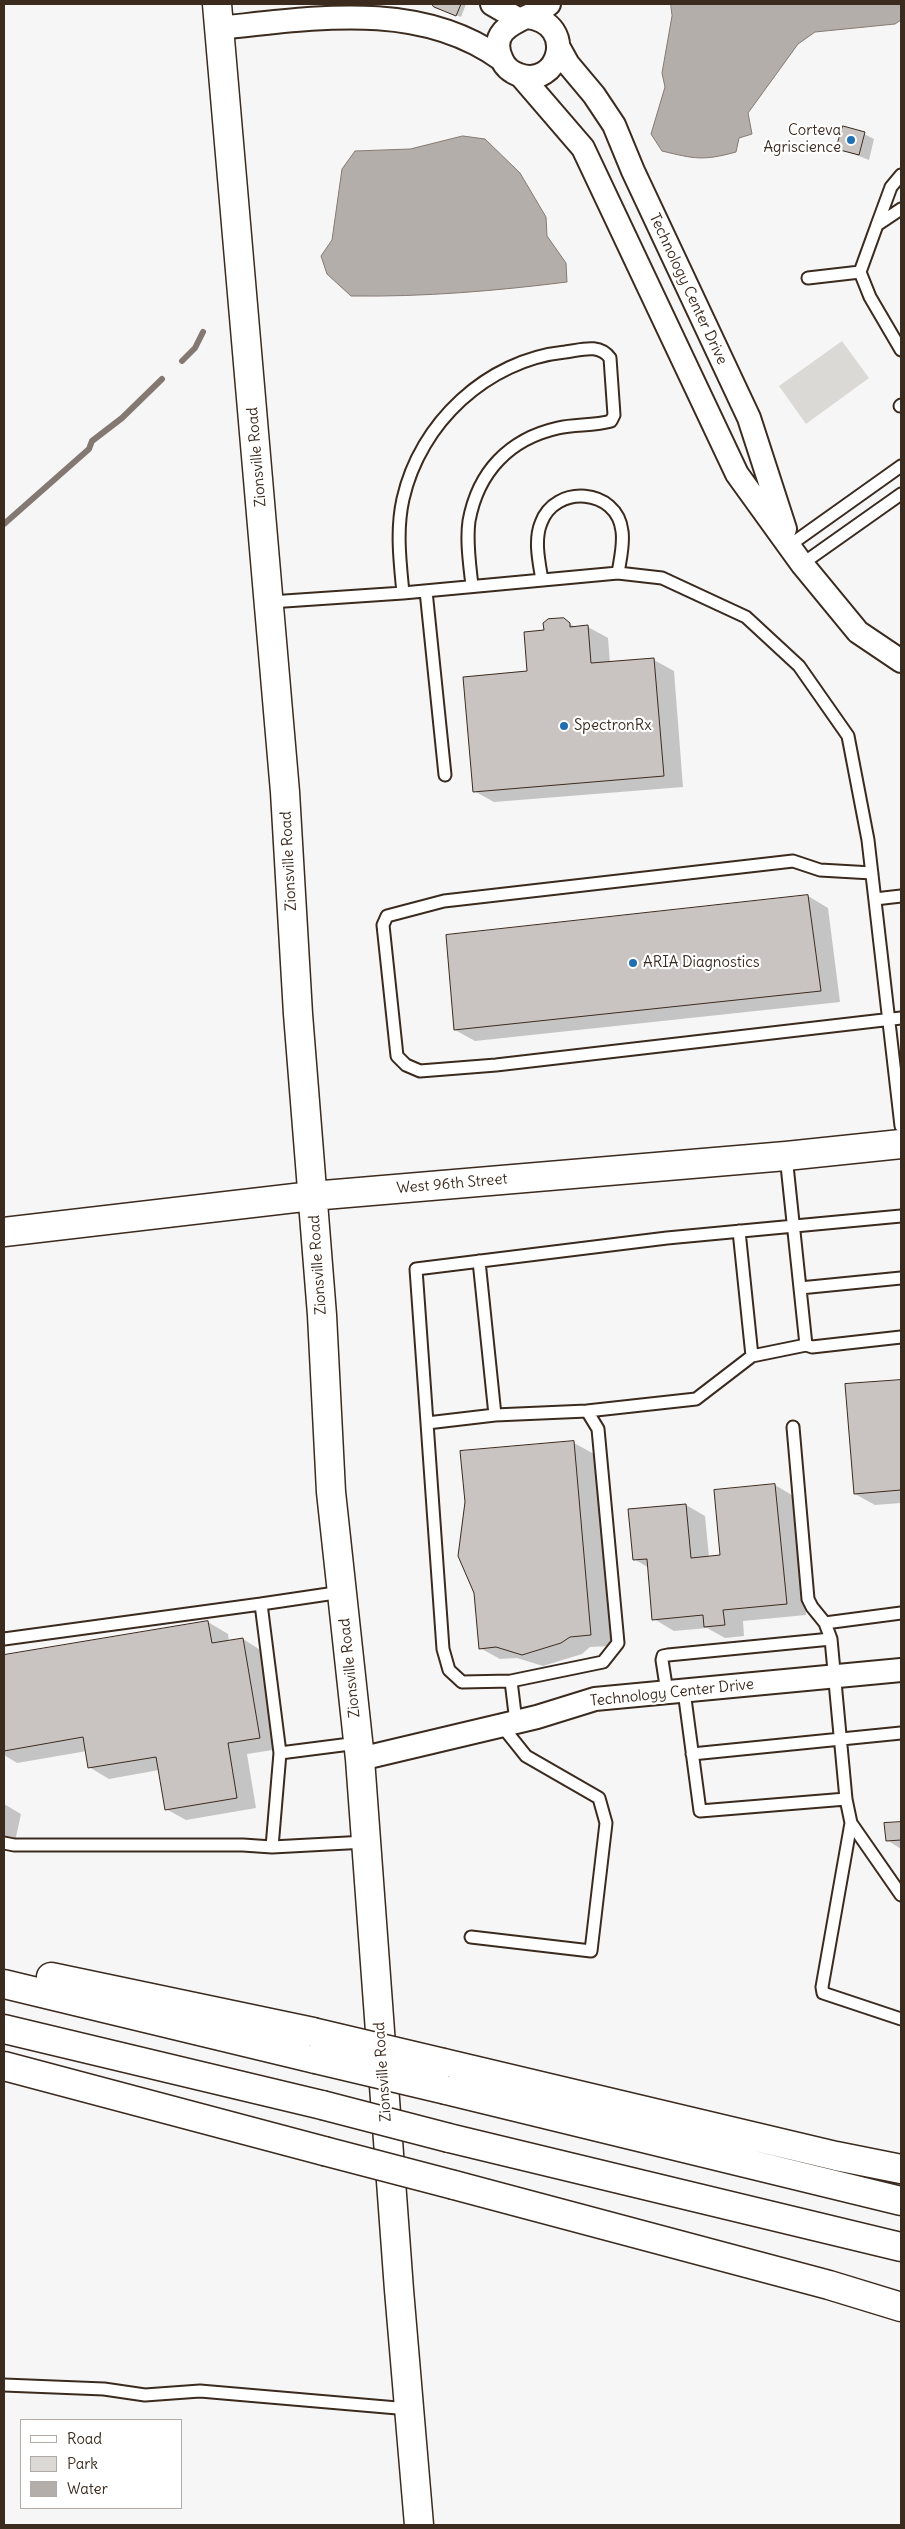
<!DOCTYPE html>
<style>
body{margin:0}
#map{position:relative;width:905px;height:2529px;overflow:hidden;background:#f7f6f6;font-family:Delius,sans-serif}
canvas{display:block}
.frame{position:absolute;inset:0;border:5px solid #3b2a1e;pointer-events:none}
.legend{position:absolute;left:20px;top:2419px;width:162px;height:90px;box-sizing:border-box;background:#fff;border:1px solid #b1aaa5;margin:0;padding:6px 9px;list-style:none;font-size:15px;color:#3b2a1e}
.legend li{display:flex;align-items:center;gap:10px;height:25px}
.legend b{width:25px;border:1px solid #b1aaa5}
</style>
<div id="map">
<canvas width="905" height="2529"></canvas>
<div class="frame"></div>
<ul class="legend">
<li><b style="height:6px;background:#fff"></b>Road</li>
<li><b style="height:14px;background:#dbd9d6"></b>Park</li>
<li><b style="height:14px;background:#b4aeaa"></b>Water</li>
</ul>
</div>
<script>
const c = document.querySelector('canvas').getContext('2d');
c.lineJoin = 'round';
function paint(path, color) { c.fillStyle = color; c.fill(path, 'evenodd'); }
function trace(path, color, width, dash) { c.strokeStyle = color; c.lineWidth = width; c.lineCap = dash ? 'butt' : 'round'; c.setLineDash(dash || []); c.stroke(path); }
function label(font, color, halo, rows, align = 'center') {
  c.font = font + ' Delius,sans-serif'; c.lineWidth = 4.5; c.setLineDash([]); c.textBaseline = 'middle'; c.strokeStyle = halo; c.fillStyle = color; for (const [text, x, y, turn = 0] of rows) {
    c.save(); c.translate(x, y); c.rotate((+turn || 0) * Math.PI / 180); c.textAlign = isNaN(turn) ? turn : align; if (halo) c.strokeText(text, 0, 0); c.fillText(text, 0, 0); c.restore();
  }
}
const green = new Path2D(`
 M 842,341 L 869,378 L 806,424 L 779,386 Z`);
const water = new Path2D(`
 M 671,4 L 901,4 L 901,20 L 895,24 L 815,32 L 798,44 L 748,113 L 752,134 L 739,138 L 736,152 C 703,161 695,159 662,151 L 651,134 L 665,87 L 662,73 L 672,16 Z
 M 463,136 L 485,139 L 520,173 L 546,217 L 547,236 L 566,263 L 567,282 C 495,291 424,297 351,296 L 327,274 L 321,256 L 332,240 L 342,169 L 355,151 L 410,149 Z`);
const shadow = new Path2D(`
 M 433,4 L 466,4 L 461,17 L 440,9 Z
 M 864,134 L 874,139 L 869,160 L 838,148 Z
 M 563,620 L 577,628 L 588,627 L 608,638 L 610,663 L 654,660 L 674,671 L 683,787 L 494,802 L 474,791 L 545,631 Z
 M 808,896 L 828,908 L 840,1002 L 475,1041 L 455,1030 Z
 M 901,1381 L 901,1503 L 875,1505 L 855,1494 L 846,1386 Z
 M 574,1443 L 594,1454 L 611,1646 L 590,1647 L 582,1654 L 543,1666 L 517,1658 L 500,1659 L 480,1648 Z
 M 775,1485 L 795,1497 L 806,1615 L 743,1621 L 744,1636 L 725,1638 L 707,1628 L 674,1631 L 654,1619 L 649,1568 L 634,1559 L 686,1505 L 705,1516 L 709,1557 L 722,1556 L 716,1491 Z
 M 208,1622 L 228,1634 L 229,1642 L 243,1639 L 262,1651 L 279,1749 L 247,1754 L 256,1808 L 186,1820 L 166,1809 L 159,1770 L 109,1779 L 89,1767 L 87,1751 L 17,1763 L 4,1755 L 4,1657 Z
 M 4,1804 L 21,1814 L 14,1846 L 4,1843 Z
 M 901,1823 L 901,1849 L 887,1840 L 885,1824 Z`);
const stream = new Path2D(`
 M 182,361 L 195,348 L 203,332
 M 4,524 L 89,449 L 92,441 L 122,418 L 162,379`);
const building = new Path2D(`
 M 432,4 L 461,4 L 456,16 L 434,7 Z
 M 843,126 L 865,132 L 859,155 L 836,149 Z
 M 564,618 L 570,623 L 570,627 L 588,625 L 591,663 L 654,658 L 664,776 L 473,792 L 463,677 L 527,671 L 524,632 L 544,630 L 543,623 L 548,619 Z
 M 808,895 L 821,991 L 454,1030 L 446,935 Z
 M 901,1380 L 901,1490 L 854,1494 L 845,1384 Z
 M 574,1441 L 591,1635 L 570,1637 L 561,1643 L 522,1655 L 496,1647 L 479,1649 L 474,1593 L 458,1556 L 465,1502 L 460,1451 Z
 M 775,1484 L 787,1604 L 723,1610 L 725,1625 L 704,1627 L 703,1615 L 652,1620 L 647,1559 L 633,1560 L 628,1509 L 686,1504 L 691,1558 L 720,1555 L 714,1490 Z
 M 208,1621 L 212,1643 L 243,1638 L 260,1738 L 228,1743 L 237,1798 L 165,1810 L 156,1757 L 88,1768 L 83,1737 L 4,1751 L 4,1655 Z
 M 901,1822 L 901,1840 L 886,1841 L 884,1823 Z`);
const lane = new Path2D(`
 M 901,209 L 877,225 L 860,272 L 870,297 L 901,350
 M 877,225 L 891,187 L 901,175
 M 808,278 L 860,272
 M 900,406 L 901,405
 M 790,545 L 901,466
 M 802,564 L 901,494
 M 542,580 C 539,562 534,540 541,523 C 555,484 617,488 622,531 C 624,545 620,560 618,573
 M 426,591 L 445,775
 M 403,593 C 400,562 396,530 403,499 C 420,423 487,360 565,352 C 581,350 599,343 610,358 L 614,415 L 611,421 C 594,426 575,424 558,428 C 509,439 478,472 469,521 C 466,542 470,566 472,586
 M 270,602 L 403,593 L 618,573 L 662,578 L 746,617 L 799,666 L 848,736 L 868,840 L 901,1126
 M 872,873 L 820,870 L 793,861 L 444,901 L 387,916 L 383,925 L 397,1056 L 406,1065 L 420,1071 L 496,1065 L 901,1018
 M 875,899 L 901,896
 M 786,1156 L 806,1345 L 812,1347 L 901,1337
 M 739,1231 L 752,1356
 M 479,1261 L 495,1415
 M 800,1288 L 901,1278
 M 587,1411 L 696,1399 L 752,1356 L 806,1345
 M 427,1423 L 416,1269 L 667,1238 L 901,1216
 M 793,1427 L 808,1599 L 812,1607 L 825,1623 L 831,1639 L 846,1799 L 851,1823 L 901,1895
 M 342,1592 L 261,1604 L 280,1753 L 272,1847 L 366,1842
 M 825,1623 L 901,1613
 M 4,1639 L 261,1604
 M 511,1681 L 462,1682 L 449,1670 L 443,1649 L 427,1423 L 495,1415 L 587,1411 L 598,1429 L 618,1643 L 603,1662 L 511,1681 L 516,1722
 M 684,1691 L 700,1811 L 846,1799
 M 667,1692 L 662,1660 L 663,1656 L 668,1655 L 831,1639
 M 280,1753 L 358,1743
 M 692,1754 L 901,1733
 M 851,1823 L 822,1987 L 823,1993 L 901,2019
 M 4,1843 L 14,1845 L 243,1845 L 272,1847
 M 471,1937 L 591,1951 L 606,1823 L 599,1798 L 526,1756 L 502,1726
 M 4,2385 L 104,2389 L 145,2395 L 200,2391 L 409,2409`);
const street = new Path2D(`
 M 492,4 L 518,19
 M 528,17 C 578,24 559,89 519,75 C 511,72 505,67 502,60 C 484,23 532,20 549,4
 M 220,28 C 315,18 419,0 501,59
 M 558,46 L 568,64 L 594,95 L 614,125 L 633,171 L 749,418 L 785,529
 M 521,76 L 583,148 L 737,474 L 802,564 L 858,632 L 901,661
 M 360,1759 L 537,1717 L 595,1699 L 901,1670`);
const secondary = new Path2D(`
 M 217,4 L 285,792 L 298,1014 L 322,1315 L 331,1492 L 360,1759 L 399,2290 L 419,2525
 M 4,1232 L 312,1196 L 786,1156 L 901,1144`);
const highway = new Path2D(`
 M 51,1977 L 313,2032
 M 4,1984 L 315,2059
 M 4,2029 L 322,2105
 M 444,2063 L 836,2156 L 901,2169
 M 4,2066 L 324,2151
 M 446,2090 L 901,2201
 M 449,2138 L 901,2247
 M 454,2185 L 829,2285 L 901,2307`);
const highwayBridge = new Path2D(`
 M 313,2032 L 444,2063
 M 315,2059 L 446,2090
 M 322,2105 L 449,2138
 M 324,2151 L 454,2185`);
const markers = [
 [851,140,5,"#1f6fb2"],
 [564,726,5,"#1f6fb2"],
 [633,963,5,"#1f6fb2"]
];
const poiNames = [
 ["Corteva",841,131,"right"],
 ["Agriscience",841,148,"right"],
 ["SpectronRx",574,726],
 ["ARIA Diagnostics",643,963]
];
const streetNames = [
 ["Technology Center Drive",688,289,65],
 ["Zionsville Road",257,457,-95],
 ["Zionsville Road",289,861,-93],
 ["West 96th Street",452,1184,-5],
 ["Zionsville Road",318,1265,-94],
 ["Zionsville Road",350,1668,-96],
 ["Technology Center Drive",672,1693,-6],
 ["Zionsville Road",383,2072,-94]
];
paint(green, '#dbd9d6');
paint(water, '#b4aeaa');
trace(water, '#847972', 1);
paint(shadow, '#0003');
trace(stream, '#847972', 6);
paint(building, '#c9c3c1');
trace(building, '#3b2a1e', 1);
trace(lane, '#3b2a1e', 15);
trace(street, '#3b2a1e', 26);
trace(secondary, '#3b2a1e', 31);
trace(highway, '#3b2a1e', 31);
trace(lane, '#fff', 11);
trace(street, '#fff', 22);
trace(secondary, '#fff', 28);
trace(highway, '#fff', 28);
trace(highwayBridge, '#3b2a1e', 31, []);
trace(highwayBridge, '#fff', 28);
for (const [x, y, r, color] of markers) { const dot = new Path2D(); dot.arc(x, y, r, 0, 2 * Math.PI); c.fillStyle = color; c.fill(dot); trace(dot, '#fff', 2); }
label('15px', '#3b2a1e', '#fff', poiNames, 'left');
label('15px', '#3b2a1e', '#fff', streetNames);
</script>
